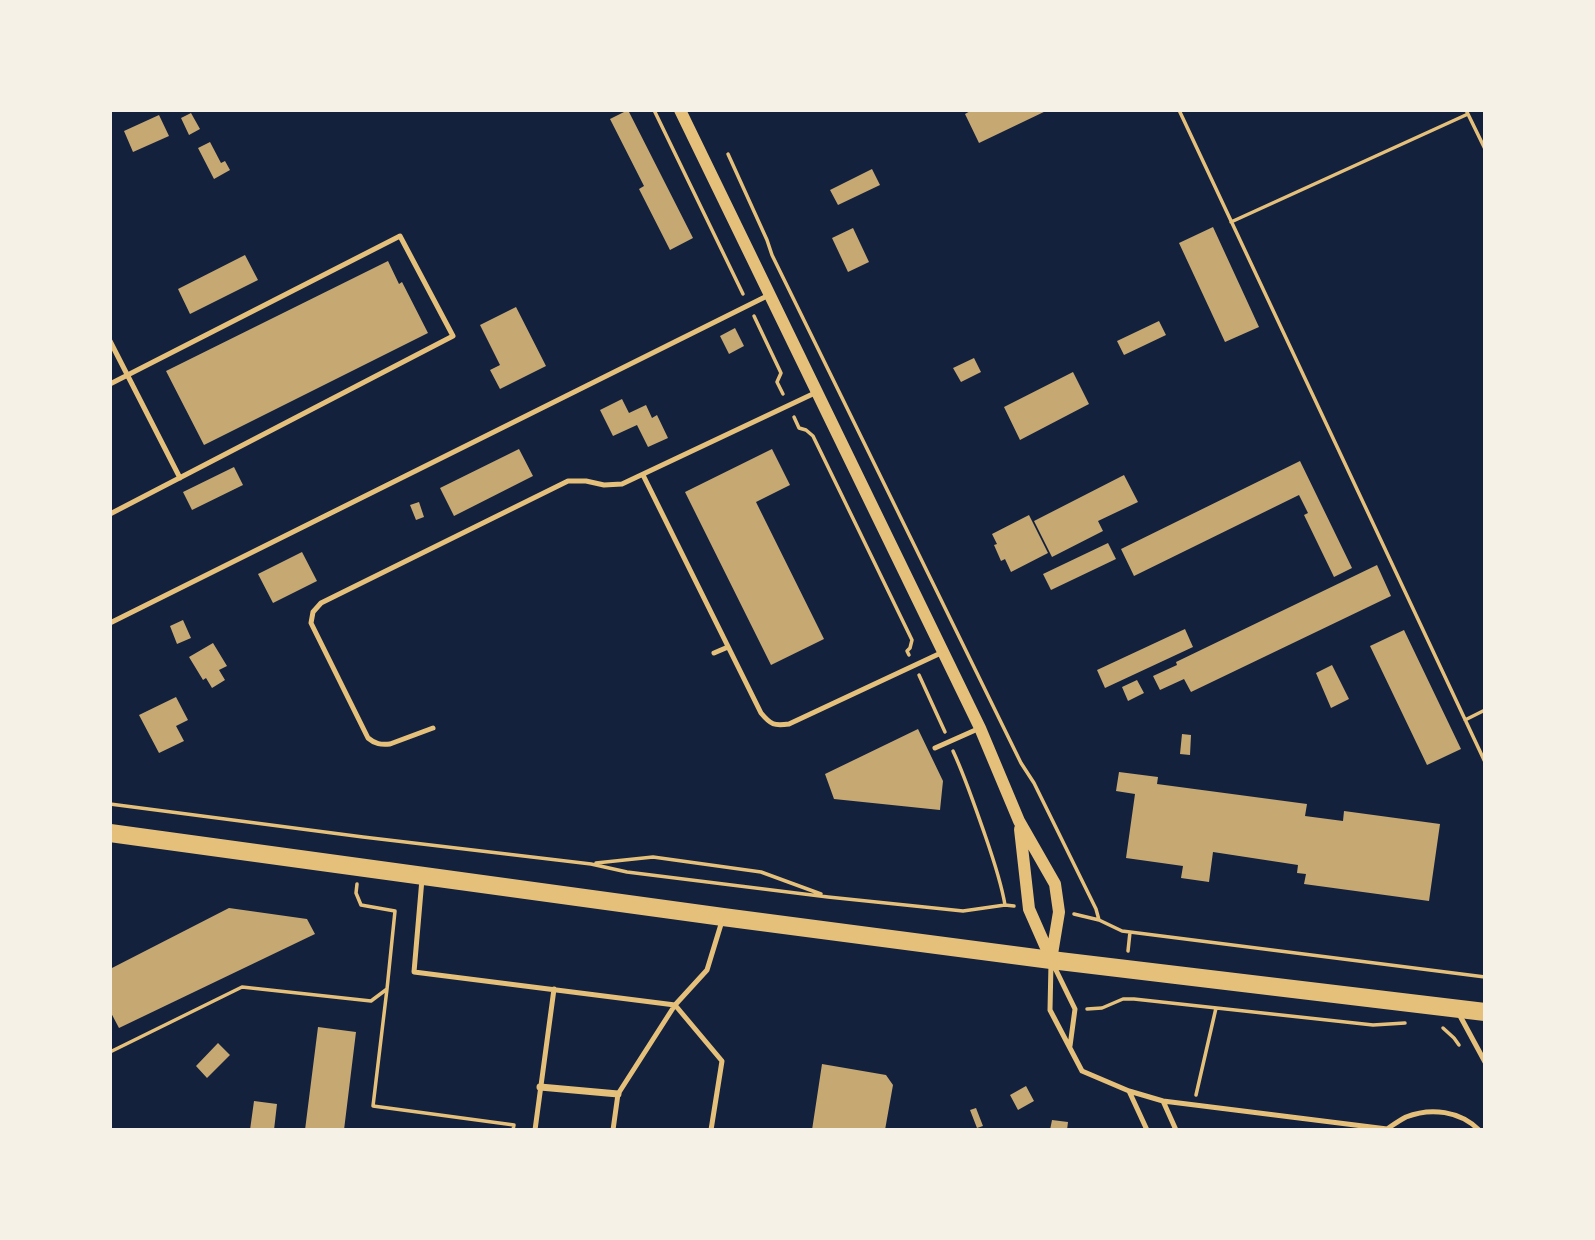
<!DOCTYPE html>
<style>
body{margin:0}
#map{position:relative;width:1595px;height:1240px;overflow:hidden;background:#14213d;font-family:"Playfair Display",serif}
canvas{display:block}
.frame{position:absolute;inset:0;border:112px solid #f6f1e7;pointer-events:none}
</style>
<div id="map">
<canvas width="1595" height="1240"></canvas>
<div class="frame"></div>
</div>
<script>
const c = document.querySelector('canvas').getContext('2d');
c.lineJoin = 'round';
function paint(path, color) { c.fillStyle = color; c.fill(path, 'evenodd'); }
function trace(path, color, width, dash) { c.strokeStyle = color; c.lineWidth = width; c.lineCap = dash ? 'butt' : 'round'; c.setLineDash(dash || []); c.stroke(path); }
const building = new Path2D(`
 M 628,110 L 693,238 L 670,250 L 639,189 L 644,186 L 610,119 Z
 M 972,110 L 1048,110 L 979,143 L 965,114 Z
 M 191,113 L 200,129 L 189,135 L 181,118 Z
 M 159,115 L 169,136 L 133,152 L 124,131 Z
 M 210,142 L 221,163 L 225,161 L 230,170 L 214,179 L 198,148 Z
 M 872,169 L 880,185 L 838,205 L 830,190 Z
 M 1213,227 L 1259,327 L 1225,342 L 1179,243 Z
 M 853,228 L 869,262 L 848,272 L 832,238 Z
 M 245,255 L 258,280 L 190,314 L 178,289 Z
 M 388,261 L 399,284 L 402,282 L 428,333 L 204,445 L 166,371 Z
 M 516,307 L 546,366 L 500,389 L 490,370 L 500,365 L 480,325 Z
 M 1159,321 L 1166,335 L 1124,355 L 1117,341 Z
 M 735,328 L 744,346 L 729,354 L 720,336 Z
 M 974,358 L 981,372 L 961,382 L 953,368 Z
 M 1073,372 L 1089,404 L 1020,440 L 1004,407 Z
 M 622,399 L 629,413 L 646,405 L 652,418 L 657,415 L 668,438 L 648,447 L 637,425 L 613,436 L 600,410 Z
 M 519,449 L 533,476 L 454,516 L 440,488 Z
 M 772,449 L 790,485 L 756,502 L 824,639 L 771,665 L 685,492 Z
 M 1300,461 L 1352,568 L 1334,577 L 1304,515 L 1308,513 L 1299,495 L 1134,576 L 1121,549 Z
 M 234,467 L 243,485 L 192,510 L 183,492 Z
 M 1124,475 L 1138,502 L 1098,521 L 1103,531 L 1052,557 L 1034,521 Z
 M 419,502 L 424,517 L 416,520 L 410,505 Z
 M 1029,515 L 1048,553 L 1011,572 L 1005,559 L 1001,561 L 994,545 L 997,544 L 992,534 Z
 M 1108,543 L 1116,559 L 1051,590 L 1043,574 Z
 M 302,552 L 317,581 L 273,603 L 258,574 Z
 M 1377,565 L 1391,596 L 1191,692 L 1184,679 L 1160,690 L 1153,676 L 1177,665 L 1176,662 Z
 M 183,620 L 191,638 L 177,644 L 170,626 Z
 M 1185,629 L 1193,647 L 1105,688 L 1097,670 Z
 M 1404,630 L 1461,749 L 1427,765 L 1370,646 Z
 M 213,643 L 227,666 L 219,670 L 225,680 L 212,688 L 206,678 L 203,680 L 189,657 Z
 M 1332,665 L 1349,699 L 1331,708 L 1316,673 Z
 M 1137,680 L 1144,693 L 1128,701 L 1122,687 Z
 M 176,697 L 188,720 L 176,726 L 184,741 L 159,753 L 139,715 Z
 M 918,729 L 943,781 L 940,810 L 834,799 L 825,774 Z
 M 1182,734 L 1191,735 L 1190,755 L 1180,754 Z
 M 1119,772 L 1158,777 L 1157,784 L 1307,804 L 1305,816 L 1343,821 L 1344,811 L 1440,824 L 1429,901 L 1304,884 L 1306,874 L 1297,873 L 1298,865 L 1213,852 L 1209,882 L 1181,878 L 1183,866 L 1126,858 L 1135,794 L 1116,791 Z
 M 229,908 L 307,919 L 315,934 L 119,1028 L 110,1011 L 110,969 Z
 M 318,1027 L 356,1032 L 344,1130 L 305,1130 Z
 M 218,1043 L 230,1055 L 207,1078 L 196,1066 Z
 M 822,1064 L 886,1075 L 893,1085 L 885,1130 L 812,1130 Z
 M 1026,1086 L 1034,1101 L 1018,1110 L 1010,1095 Z
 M 254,1101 L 277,1104 L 274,1130 L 250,1130 Z
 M 976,1108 L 983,1126 L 977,1128 L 970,1110 Z
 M 1052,1120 L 1068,1122 L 1067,1130 L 1050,1130 Z`);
const path = new Path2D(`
 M 654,110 L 743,294
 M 1179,110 L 1485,762
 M 1466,110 L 1485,149
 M 728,154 L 767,240 L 772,255 L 1021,763 L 1034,783 L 1096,909 L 1099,920
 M 1231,222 L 1468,114
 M 754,316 L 781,373 L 777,382 L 783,394
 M 794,417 L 799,428 L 806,430 L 813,436 L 912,640 L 910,648 L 907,651 L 909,655
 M 919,675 L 945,732
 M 1465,720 L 1485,710
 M 953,751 C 966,779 975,807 985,835 C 993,858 1001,881 1005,905
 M 110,804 L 363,837 L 591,864 L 627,872 L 828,897 L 963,911 L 1005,905 L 1014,906
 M 596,863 L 653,857 L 761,872 L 821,894
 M 357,884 L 356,893 L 361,905 L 395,911 L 387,989
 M 1074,914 L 1099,920 L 1122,931 L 1130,932 L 1485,977
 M 1128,951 L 1130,932
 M 1087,1009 L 1102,1008 L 1123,999 L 1134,999 L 1373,1025 L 1405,1023
 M 1443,1028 L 1454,1038 L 1459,1045
 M 110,1052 L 242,987 L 371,1001 L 387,989 L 373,1106 L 514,1125 L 513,1130
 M 1196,1095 L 1216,1008`);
const service = new Path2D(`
 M 110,341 L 180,478
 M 110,384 L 400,236 L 453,336 L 110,514
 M 643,475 L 761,713 C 771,725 774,726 789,724 L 943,652
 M 110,623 L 769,295
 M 714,653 L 728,647
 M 433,728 L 390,744 C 381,745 375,744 368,738 L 311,623 L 313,612 L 321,603 L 568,481 L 586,481 L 604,485 L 622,484 L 817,392
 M 935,748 L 980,728
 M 422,879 L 414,972 L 675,1005
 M 1051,963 L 1050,1010 L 1082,1071 L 1129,1091 L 1163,1101 L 1387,1129 C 1393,1125 1400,1120 1406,1117 C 1431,1107 1460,1111 1479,1130
 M 1053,964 L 1075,1009 L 1070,1046
 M 675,1005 L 722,1061 L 711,1130
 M 1459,1014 L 1485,1062
 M 1129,1091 L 1147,1130
 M 1163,1101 L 1176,1130
 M 535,1130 L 554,989
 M 613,1130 L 618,1094 L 675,1005 L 707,970 L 722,921`);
const minor = new Path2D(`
 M 540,1087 L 618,1094`);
const tertiary = new Path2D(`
 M 680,110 L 980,728 L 1019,821 L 1055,884 L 1059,912 L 1051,960
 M 1020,829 L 1029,909 L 1051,959`);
const primary = new Path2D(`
 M 110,833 L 723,917 L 1051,960 L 1485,1012`);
paint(building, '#c6a872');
trace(path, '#e5c07b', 3.5);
trace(service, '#e5c07b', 5);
trace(minor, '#e5c07b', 7);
trace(tertiary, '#e5c07b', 12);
trace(primary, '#e5c07b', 18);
</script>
